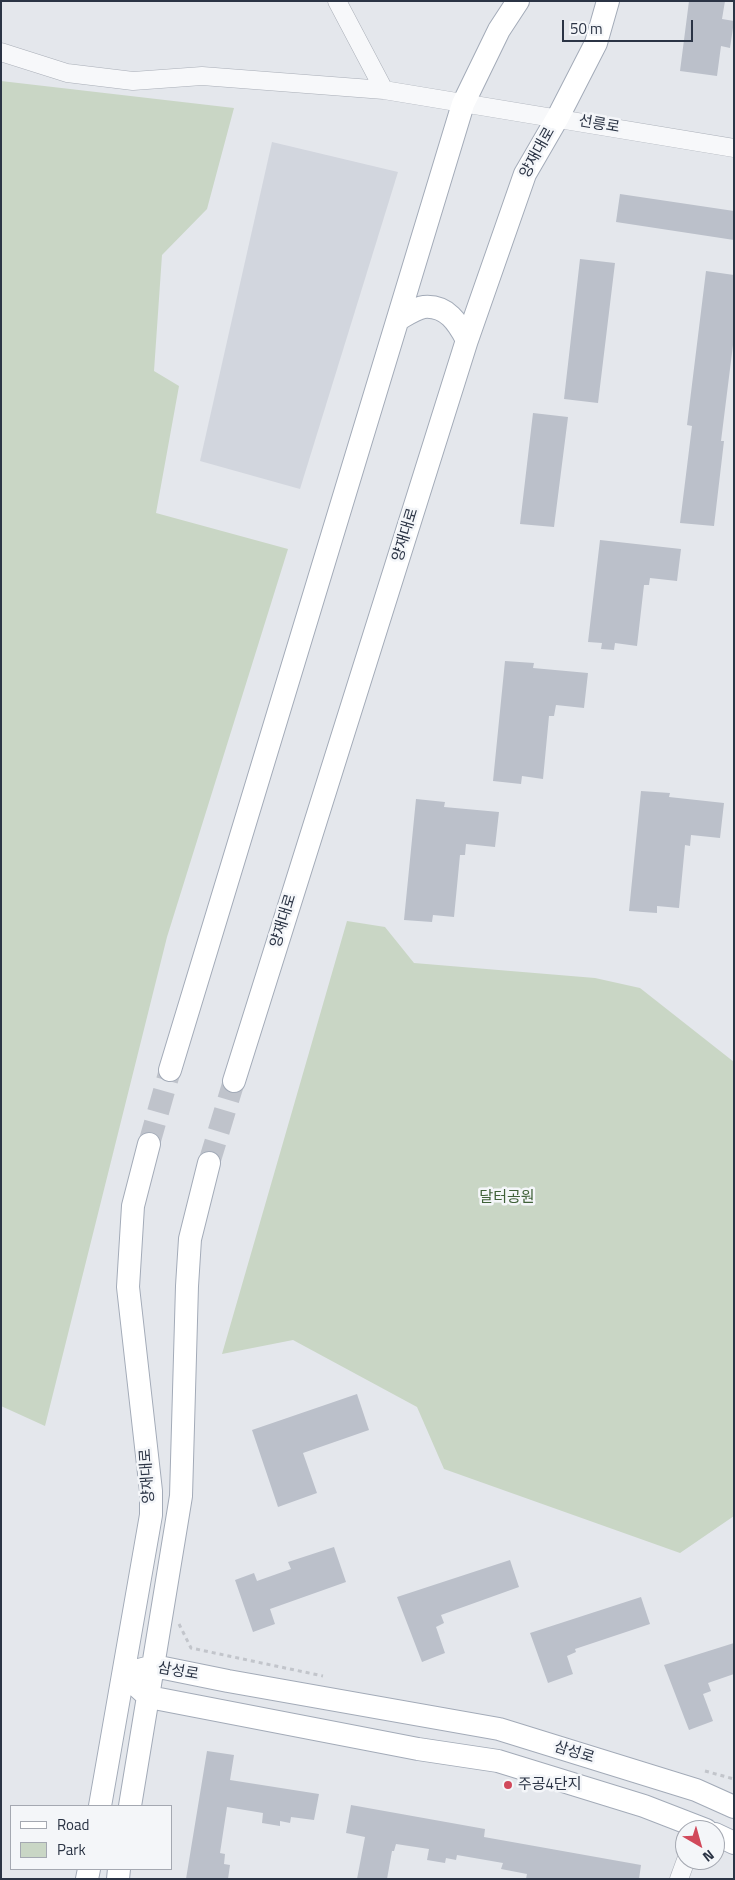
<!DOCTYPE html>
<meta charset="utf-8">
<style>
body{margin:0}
#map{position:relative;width:735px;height:1880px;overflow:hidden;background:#e4e7ec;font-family:"Titillium Web",sans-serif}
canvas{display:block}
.frame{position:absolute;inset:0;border:2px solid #2b3445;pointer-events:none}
.legend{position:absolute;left:10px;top:1805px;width:162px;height:65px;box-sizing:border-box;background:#f4f6f9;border:1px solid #a4a8b1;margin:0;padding:6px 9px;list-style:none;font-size:15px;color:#2b3445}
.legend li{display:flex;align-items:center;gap:10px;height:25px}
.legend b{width:25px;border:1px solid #a4a8b1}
.north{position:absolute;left:675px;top:1820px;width:50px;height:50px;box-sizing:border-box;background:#f4f6f9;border:1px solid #a4a8b1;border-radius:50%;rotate:142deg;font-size:14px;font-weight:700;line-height:20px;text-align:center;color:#2b3445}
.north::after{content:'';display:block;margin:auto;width:18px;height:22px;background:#d1495b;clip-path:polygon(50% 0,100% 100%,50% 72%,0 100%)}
.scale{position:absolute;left:562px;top:20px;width:131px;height:22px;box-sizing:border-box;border:2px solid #2b3445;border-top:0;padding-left:6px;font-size:15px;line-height:18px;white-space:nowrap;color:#2b3445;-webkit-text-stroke:4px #f4f6f9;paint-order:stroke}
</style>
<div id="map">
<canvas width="735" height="1880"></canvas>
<div class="frame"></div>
<ul class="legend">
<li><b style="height:6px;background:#fff"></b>Road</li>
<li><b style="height:14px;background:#c9d6c5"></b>Park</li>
</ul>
<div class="north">N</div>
<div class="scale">50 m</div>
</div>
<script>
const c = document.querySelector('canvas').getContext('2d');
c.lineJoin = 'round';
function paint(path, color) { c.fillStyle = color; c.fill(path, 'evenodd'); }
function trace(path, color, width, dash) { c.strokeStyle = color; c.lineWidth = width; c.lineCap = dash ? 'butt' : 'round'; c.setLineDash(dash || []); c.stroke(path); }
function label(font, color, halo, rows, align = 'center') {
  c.font = font + ' "Titillium Web","Noto Sans KR",sans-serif'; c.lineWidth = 5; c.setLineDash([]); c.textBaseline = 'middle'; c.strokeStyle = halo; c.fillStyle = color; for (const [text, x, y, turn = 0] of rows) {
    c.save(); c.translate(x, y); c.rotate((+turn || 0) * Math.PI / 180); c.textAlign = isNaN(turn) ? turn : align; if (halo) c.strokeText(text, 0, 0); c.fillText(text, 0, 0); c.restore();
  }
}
const built = new Path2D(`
 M 272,142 L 398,172 L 300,489 L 200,461 Z`);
const green = new Path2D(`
 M 1,81 L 234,108 L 207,209 L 162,255 L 154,371 L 179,386 L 156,513 L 288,549 L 167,937 L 45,1426 L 1,1406 Z
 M 347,921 L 385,927 L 414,963 L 595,978 L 640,988 L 734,1062 L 734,1516 L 680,1553 L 444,1469 L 417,1407 L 293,1340 L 222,1354 Z`);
const building = new Path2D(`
 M 689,1 L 725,1 L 722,19 L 734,21 L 730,48 L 721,46 L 717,76 L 680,71 Z
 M 620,194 L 734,211 L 734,240 L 616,222 Z
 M 580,259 L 615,263 L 598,403 L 564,399 Z
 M 706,271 L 734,275 L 734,337 L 721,441 L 724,441 L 714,526 L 680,523 L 692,426 L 687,425 Z
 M 533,413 L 568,417 L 554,527 L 520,524 Z
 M 600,540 L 681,549 L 677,581 L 650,578 L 649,585 L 644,585 L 637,646 L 615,643 L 614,650 L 601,649 L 602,643 L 588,642 Z
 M 505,661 L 534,663 L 533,668 L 588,673 L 584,708 L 556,705 L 554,716 L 549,716 L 543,779 L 522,776 L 521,784 L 493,781 Z
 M 641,791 L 670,793 L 669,797 L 724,803 L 720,838 L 691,835 L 690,846 L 685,845 L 679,908 L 657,906 L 657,913 L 629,911 Z
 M 416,799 L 445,802 L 444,807 L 499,812 L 495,847 L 466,844 L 465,855 L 460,855 L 454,917 L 433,915 L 432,922 L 404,920 Z
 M 357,1394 L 369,1430 L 303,1453 L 317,1493 L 278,1507 L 252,1430 Z
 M 334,1547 L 346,1582 L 270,1609 L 275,1624 L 253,1632 L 235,1580 L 254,1573 L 257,1581 L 291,1569 L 288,1562 Z
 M 510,1560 L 519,1587 L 441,1615 L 444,1623 L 436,1627 L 445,1653 L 422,1662 L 397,1597 Z
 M 641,1597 L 650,1624 L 575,1649 L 576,1652 L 567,1656 L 573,1674 L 548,1683 L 530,1633 Z
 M 734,1643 L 734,1674 L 708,1683 L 711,1691 L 703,1694 L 713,1721 L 689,1730 L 664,1665 Z
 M 207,1751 L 234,1755 L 230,1780 L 319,1794 L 314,1820 L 291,1817 L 290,1823 L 280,1821 L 280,1826 L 262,1823 L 263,1813 L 227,1807 L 220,1853 L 225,1854 L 224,1864 L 230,1865 L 228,1879 L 186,1879 Z
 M 351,1805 L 485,1829 L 484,1837 L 641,1865 L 639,1879 L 526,1879 L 527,1874 L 501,1869 L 503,1863 L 457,1855 L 456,1860 L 446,1858 L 445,1863 L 427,1860 L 429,1849 L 396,1844 L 394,1851 L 392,1851 L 387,1879 L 357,1879 L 365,1837 L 346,1833 Z`);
const majorTunnel = new Path2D(`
 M 149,1144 L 170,1070
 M 209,1163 L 234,1081`);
const path = new Path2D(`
 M 179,1624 L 191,1648 L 323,1676
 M 705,1771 L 734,1779`);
const minor = new Path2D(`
 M 337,1 L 384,90
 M 1,52 L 67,73 L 133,81 L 202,76 L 384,90 L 734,148
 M 679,1879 L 686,1860`);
const major = new Path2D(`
 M 399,319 C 406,315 416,308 424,307 C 447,305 458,323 467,340
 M 170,1070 L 463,104 L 499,30 L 518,1
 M 234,1081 L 467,340 L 525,174 L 558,117 L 596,43 L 608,1
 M 139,1670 L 154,1666 L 228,1681 L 499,1729 L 696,1790 L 734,1807
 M 138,1687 L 149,1697 L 418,1749 L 498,1761 L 644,1806 L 706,1830
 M 100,1806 L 151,1515 L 151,1491 L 128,1287 L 133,1206 L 149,1144
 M 130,1806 L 181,1496 L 187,1286 L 190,1239 L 209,1163
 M 715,1834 L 734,1843
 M 87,1879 L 89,1869
 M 118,1879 L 119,1869`);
const markers = [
 [508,1785,5,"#d1495b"]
];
const streetNames = [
 ["선릉로",599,125,10],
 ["양재대로",538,153,-61],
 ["양재대로",406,535,-73],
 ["양재대로",284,921,-73],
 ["양재대로",148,1476,-94],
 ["삼성로",178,1672,10],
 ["삼성로",574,1753,17]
];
const parkNames = [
 ["달터공원",507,1198]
];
const poiNames = [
 ["주공4단지",518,1785]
];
paint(built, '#d2d6de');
paint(green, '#c9d6c5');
paint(building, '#bbc0ca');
trace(majorTunnel, '#bfc3cb', 22, [22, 11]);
trace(minor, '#a9aeb7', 19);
trace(major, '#a3abb8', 24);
trace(path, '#c2c5cb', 3, [4, 4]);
trace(minor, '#f7f8fa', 18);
trace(major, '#fff', 22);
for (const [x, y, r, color] of markers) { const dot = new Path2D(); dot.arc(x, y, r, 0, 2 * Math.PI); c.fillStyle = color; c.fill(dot); trace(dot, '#f4f6f9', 2); }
label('15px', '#2b3445', '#f4f6f9', streetNames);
label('15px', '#3f6138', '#f4f6f9', parkNames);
label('15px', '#2b3445', '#f4f6f9', poiNames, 'left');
</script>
